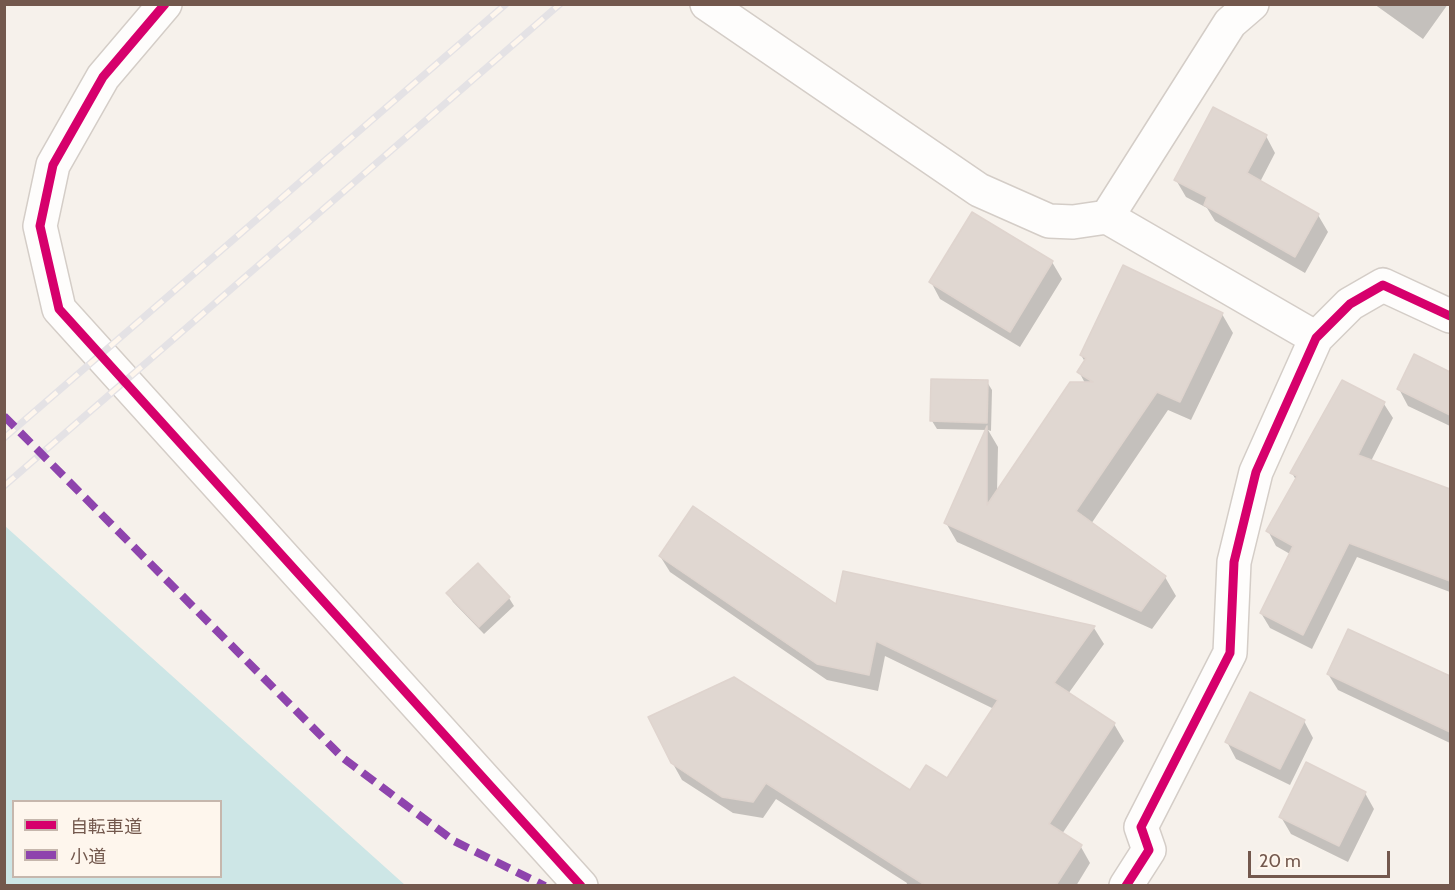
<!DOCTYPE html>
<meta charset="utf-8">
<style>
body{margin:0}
#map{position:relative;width:1455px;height:890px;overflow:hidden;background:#f6f1eb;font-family:Cabin,"Noto Sans JP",sans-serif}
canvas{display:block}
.frame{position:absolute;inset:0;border:6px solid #73584d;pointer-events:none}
.legend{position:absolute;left:12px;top:800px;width:210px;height:78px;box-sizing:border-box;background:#fef6ed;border:2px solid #c6b7ad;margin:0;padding:8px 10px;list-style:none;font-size:18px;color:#73584d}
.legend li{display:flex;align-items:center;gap:12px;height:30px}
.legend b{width:30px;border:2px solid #c6b7ad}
.scale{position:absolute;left:1248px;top:851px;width:142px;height:27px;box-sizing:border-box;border:3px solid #73584d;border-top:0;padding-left:8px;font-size:18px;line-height:21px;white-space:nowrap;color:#73584d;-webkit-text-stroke:4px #fef6ed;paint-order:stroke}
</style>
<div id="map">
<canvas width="1455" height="890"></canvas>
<div class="frame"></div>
<ul class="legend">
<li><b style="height:8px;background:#d6006c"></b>自転車道</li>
<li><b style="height:8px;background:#8e44ad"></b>小道</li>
</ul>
<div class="scale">20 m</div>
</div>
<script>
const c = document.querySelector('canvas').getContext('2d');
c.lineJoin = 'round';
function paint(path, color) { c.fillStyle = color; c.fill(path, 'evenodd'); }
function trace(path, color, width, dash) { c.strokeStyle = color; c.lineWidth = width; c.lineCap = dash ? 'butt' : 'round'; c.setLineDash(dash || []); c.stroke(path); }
const water = new Path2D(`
 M 5,526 L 405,885 L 5,885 ZM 14,802 L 220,802 L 220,876 L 14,876 Z`);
const shadow = new Path2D(`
 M 1374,4 L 1448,4 L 1423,39 Z
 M 1266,136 L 1275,153 L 1260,182 L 1318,215 L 1328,232 L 1305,273 L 1215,221 L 1207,208 L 1186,197 L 1176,180 Z
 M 1052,262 L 1062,279 L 1020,347 L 940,299 L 931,282 Z
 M 1222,314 L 1233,333 L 1191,420 L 1168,410 L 1091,524 L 1165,577 L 1176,596 L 1152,629 L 957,542 L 946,523 L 987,430 L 937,429 L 932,421 L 987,382 L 992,390 L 991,431 L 988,430 L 998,447 L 997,492 L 1085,383 L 1079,372 L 1085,362 L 1081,355 Z
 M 1414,356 L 1450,373 L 1450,426 L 1408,406 L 1399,389 Z
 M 1342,382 L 1384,404 L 1393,418 L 1371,461 L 1450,491 L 1450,592 L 1357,557 L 1312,649 L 1270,628 L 1261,613 L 1290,554 L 1276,546 L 1268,531 L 1296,480 L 1292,473 Z
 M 660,556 L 837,607 L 844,573 L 1094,628 L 1104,644 L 1068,694 L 1114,724 L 1124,741 L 1062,834 L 1081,847 L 1090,863 L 1076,886 L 906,886 L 907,883 L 776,799 L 763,818 L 733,813 L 682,780 L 672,762 L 910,792 L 948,780 L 994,709 L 885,656 L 878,691 L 827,680 L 670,572 Z
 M 448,594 L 509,598 L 514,606 L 484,634 L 453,602 Z
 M 1348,631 L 1450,677 L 1450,743 L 1338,690 L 1328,674 Z
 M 1304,721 L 1313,738 L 1290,785 L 1236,759 L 1227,742 Z
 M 1365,793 L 1374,809 L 1348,862 L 1291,834 L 1281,817 Z`);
const building = new Path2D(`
 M 1213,107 L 1267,135 L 1247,173 L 1319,214 L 1295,257 L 1204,205 L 1207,197 L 1174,180 Z
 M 972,212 L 1053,261 L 1010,332 L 929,282 Z
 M 1123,265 L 1223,313 L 1180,402 L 1157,392 L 1076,511 L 1166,576 L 1141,611 L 944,523 L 987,426 L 987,505 L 1070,382 L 1093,382 L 1077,372 L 1086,358 L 1080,355 Z
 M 1414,354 L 1450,372 L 1450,415 L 1397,389 Z
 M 931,379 L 988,380 L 987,423 L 930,421 Z
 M 1342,380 L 1385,402 L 1358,455 L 1450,489 L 1450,581 L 1349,543 L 1303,635 L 1260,613 L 1293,546 L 1266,531 L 1297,476 L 1290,473 Z
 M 693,506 L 836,604 L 843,571 L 1095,626 L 1054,683 L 1115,723 L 1049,824 L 1082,845 L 1056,885 L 925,885 L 766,783 L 753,802 L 722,797 L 671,763 L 648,717 L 734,677 L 910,790 L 926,765 L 947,778 L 998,700 L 876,641 L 869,675 L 817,664 L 659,556 Z
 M 478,563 L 510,597 L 479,627 L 446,593 Z
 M 1348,629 L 1450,676 L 1450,732 L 1327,674 Z
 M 1250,692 L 1305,720 L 1280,769 L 1225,742 Z
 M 1306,762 L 1366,792 L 1339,846 L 1279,817 Z`);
const minor = new Path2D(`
 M 165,4 L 103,77 L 53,165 L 40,226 L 59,309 L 581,886
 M 707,4 L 979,190 L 1049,221 L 1073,222 L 1107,217 L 1316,338
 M 1107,217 L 1230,23 L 1252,4
 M 1126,886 L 1149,850 L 1141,827 L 1230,653 L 1234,562 L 1256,472 L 1316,338 L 1350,304 L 1383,285 L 1450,316`);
const rail = new Path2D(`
 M 4,438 L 506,4
 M 4,486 L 560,4`);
const quiet = new Path2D(`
 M 4,416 L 343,758 L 454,841 L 545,886`);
const cycleway = new Path2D(`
 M 165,4 L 103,77 L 53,165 L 40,226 L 59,309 L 581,886
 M 1126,886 L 1149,850 L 1141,827 L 1230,653 L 1234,562 L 1256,472 L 1316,338 L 1350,304 L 1383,285 L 1450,316`);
paint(water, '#cde6e6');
paint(shadow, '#0003');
paint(building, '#e0d7d1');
trace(building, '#dfd4ce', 1.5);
trace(minor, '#d4cdc7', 36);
trace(minor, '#fefdfc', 33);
trace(rail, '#e4e2e5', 7);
trace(rail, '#fef6ed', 4.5, [14]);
trace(quiet, '#8e44ad', 8, [15, 8]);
trace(cycleway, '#d6006c', 9);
</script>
